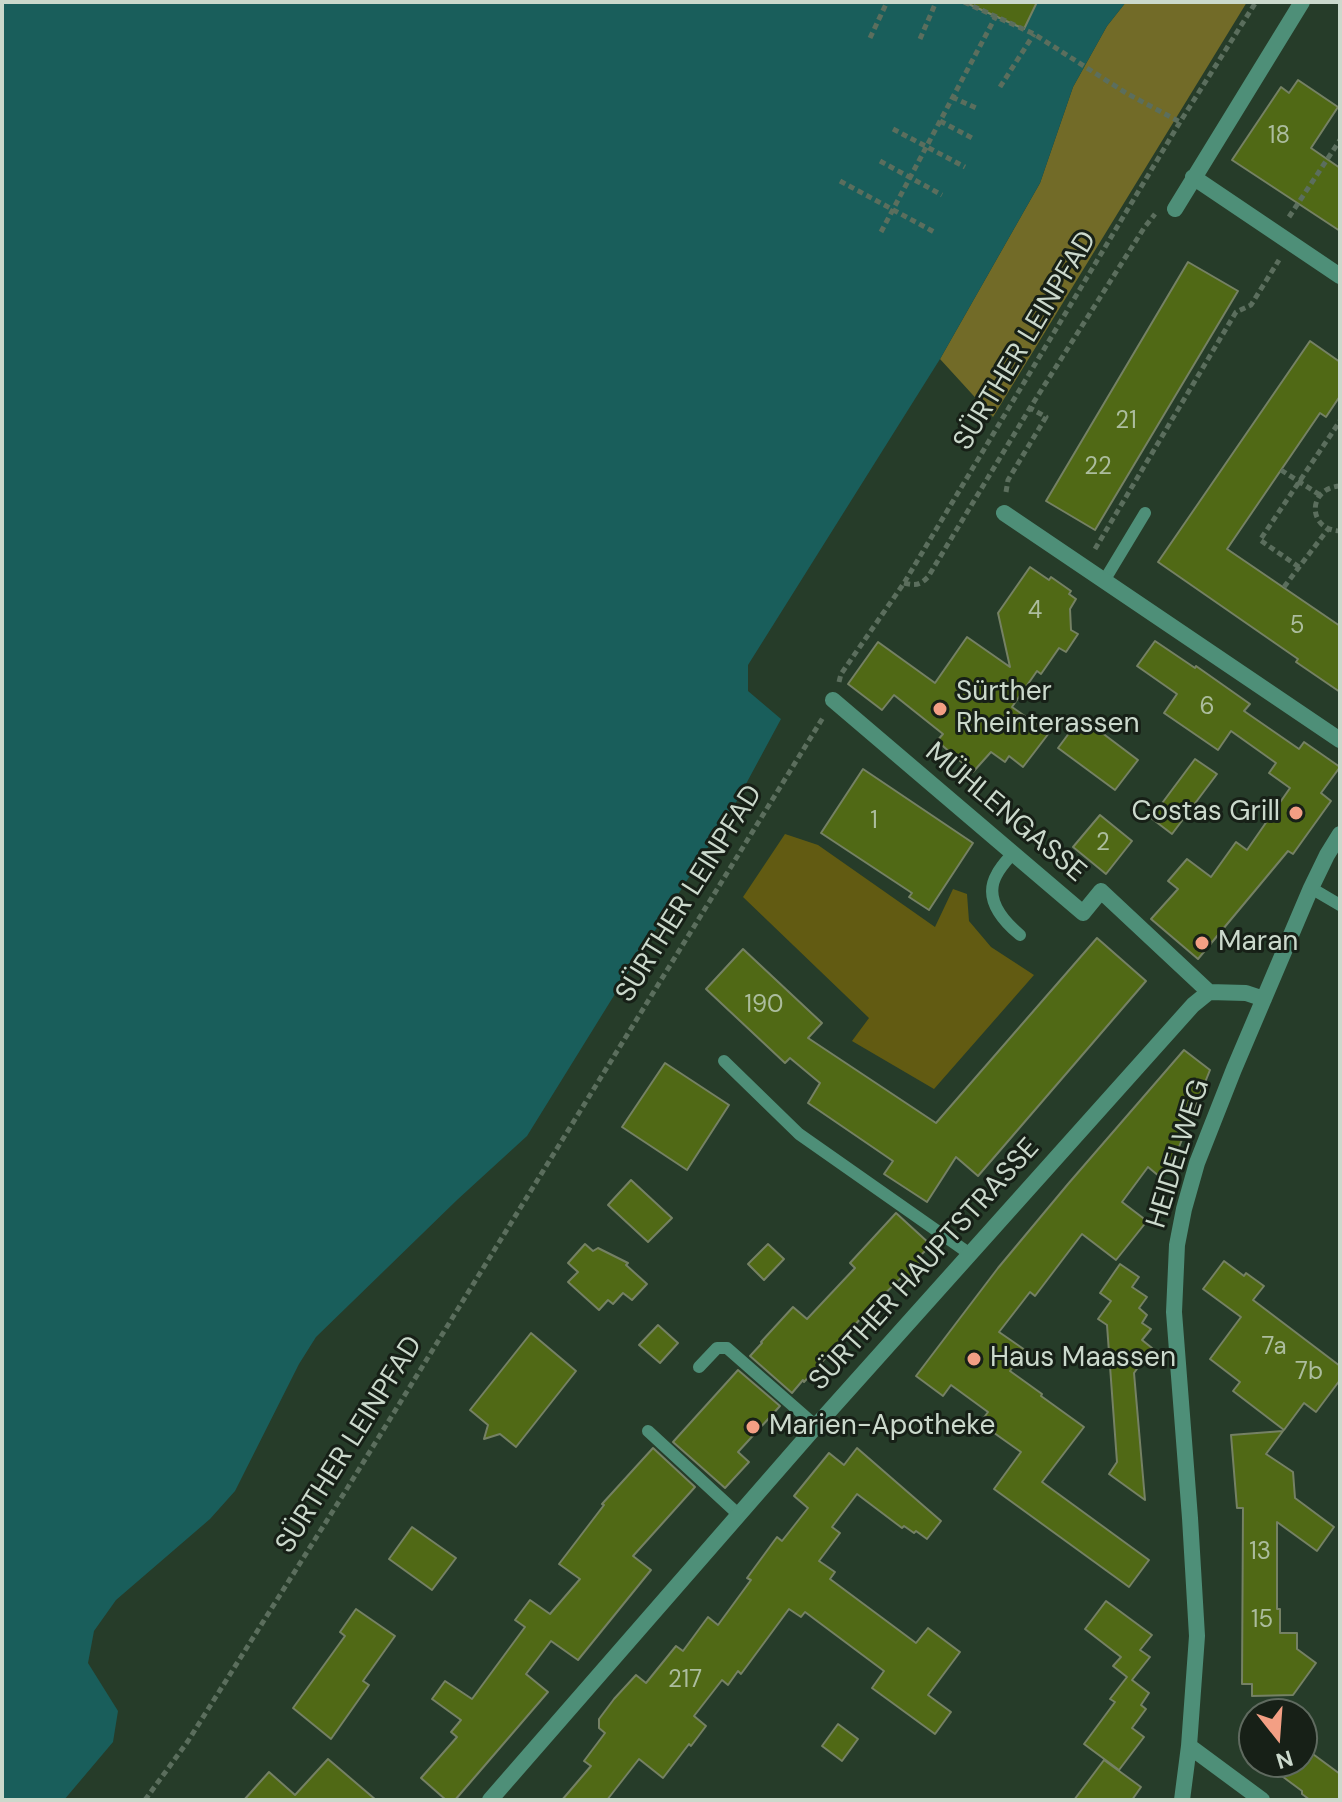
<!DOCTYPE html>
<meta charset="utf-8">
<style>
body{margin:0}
#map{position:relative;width:1342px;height:1802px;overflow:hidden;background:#263c29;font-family:"DM Sans",sans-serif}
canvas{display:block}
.frame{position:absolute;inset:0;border:4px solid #cbd9cc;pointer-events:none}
.north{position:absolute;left:1238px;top:1698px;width:80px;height:80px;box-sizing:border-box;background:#172017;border:2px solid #5f6a5f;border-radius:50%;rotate:163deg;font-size:22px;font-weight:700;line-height:32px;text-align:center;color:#cbd9cc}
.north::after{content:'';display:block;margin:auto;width:28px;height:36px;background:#f39f84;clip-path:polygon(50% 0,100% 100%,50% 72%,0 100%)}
</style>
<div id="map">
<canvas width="1342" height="1802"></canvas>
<div class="frame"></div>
<div class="north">N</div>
</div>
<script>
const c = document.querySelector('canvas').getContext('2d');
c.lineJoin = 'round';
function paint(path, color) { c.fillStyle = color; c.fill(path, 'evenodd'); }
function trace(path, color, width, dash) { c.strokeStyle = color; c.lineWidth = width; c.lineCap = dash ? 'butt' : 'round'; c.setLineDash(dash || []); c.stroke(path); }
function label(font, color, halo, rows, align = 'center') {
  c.font = font + ' "DM Sans",sans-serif'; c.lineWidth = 6; c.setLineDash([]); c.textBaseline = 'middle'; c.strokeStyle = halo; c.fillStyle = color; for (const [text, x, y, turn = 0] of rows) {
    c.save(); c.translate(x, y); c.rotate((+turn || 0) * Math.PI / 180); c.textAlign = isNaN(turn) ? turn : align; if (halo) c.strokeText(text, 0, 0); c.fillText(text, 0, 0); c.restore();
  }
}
const green = new Path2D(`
 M 785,834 L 818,845 L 935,927 L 953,889 L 967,894 L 969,921 L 991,947 L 1034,975 L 934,1089 L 852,1041 L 869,1018 L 743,897 Z`);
const forest = new Path2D(`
 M 1126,2 L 1247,2 L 993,417 L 940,359 L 1040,183 L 1073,87 L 1107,26 Z`);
const water = new Path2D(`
 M 2,2 L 1126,2 L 1107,26 L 1073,87 L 1040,183 L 940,359 L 748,665 L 748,691 L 781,719 L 733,808 L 623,981 L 527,1136 L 457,1200 L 316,1337 L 299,1364 L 235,1491 L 210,1519 L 116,1600 L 94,1631 L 88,1663 L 118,1711 L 113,1742 L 64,1800 L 2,1800 Z`);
const building = new Path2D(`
 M 964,2 L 1037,2 L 1024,29 Z
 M 1298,80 L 1338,107 L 1311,148 L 1340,168 L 1340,231 L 1232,160 L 1281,87 L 1289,93 Z
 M 1188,262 L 1238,291 L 1095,530 L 1046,501 Z
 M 1310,341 L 1340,362 L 1340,396 L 1326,417 L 1320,413 L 1227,549 L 1340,626 L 1340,692 L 1296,662 L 1298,659 L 1158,562 Z
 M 1030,567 L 1049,580 L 1051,577 L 1071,591 L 1069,594 L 1076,599 L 1070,609 L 1071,630 L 1078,634 L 1066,652 L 1059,648 L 1041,674 L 1037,671 L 1012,707 L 1049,733 L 1023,767 L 1009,756 L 1005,762 L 991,752 L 973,772 L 937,741 L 943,734 L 894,695 L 882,710 L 848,684 L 878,642 L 935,683 L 967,637 L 1010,667 L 998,613 Z
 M 1155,641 L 1195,668 L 1196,666 L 1250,704 L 1244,711 L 1299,749 L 1304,742 L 1340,767 L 1321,793 L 1331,801 L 1303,840 L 1293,854 L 1288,851 L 1198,959 L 1151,919 L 1178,889 L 1168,881 L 1187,859 L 1211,877 L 1236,842 L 1247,850 L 1290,788 L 1269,773 L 1276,763 L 1231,731 L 1218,750 L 1164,713 L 1177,694 L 1137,666 Z
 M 1081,717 L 1138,760 L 1115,790 L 1058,748 Z
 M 1195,759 L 1217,774 L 1172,834 L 1151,818 Z
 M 863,769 L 973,843 L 929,910 L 909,897 L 912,893 L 821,833 Z
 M 1100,815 L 1132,841 L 1106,874 L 1073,847 Z
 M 1097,938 L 1146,981 L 978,1176 L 956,1157 L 927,1202 L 884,1174 L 893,1161 L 808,1103 L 820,1083 L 790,1058 L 785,1063 L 706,989 L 743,949 L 822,1023 L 808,1038 L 936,1123 Z
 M 1184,1050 L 1210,1070 L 1177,1152 L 1160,1177 L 1148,1167 L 1122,1202 L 1147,1221 L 1116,1260 L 1082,1234 L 1035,1296 L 1030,1292 L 999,1332 L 1025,1350 L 1010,1371 L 1042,1394 L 1041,1396 L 1084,1427 L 1042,1482 L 1149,1560 L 1129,1587 L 994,1489 L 1021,1452 L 980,1423 L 988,1412 L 951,1385 L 943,1396 L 916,1376 L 998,1268 L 1068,1184 Z
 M 665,1063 L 729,1105 L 687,1170 L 622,1127 Z
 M 631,1180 L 672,1218 L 648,1242 L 608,1205 Z
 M 896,1213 L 931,1245 L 917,1259 L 920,1262 L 909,1279 L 903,1276 L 870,1308 L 804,1382 L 803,1380 L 792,1393 L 750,1356 L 762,1343 L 761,1342 L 793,1307 L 807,1319 L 855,1268 L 850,1263 Z
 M 585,1244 L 593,1251 L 598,1248 L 628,1263 L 626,1265 L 647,1284 L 632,1300 L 623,1293 L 613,1304 L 608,1300 L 599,1310 L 568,1282 L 578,1272 L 568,1263 Z
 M 768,1244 L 784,1259 L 764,1280 L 748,1264 Z
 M 1224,1261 L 1244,1276 L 1246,1273 L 1264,1286 L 1253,1300 L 1340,1366 L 1340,1380 L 1316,1412 L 1304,1403 L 1284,1430 L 1233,1391 L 1240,1382 L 1210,1359 L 1241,1317 L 1203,1289 Z
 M 1120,1264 L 1139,1277 L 1132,1287 L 1147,1297 L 1139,1308 L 1147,1315 L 1142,1323 L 1151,1329 L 1142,1340 L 1152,1348 L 1134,1373 L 1145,1500 L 1109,1474 L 1117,1462 L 1107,1325 L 1098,1319 L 1111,1301 L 1100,1293 Z
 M 658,1325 L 678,1343 L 660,1363 L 639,1345 Z
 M 531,1333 L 576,1371 L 516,1447 L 500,1434 L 484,1439 L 488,1425 L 470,1410 Z
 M 738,1370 L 780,1406 L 738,1452 L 749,1462 L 725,1488 L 673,1442 Z
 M 1283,1431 L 1266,1454 L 1293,1472 L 1295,1498 L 1334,1527 L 1317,1551 L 1277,1522 L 1277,1609 L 1280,1609 L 1280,1633 L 1297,1633 L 1297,1649 L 1316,1663 L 1293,1695 L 1252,1696 L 1252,1684 L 1242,1684 L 1243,1508 L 1237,1508 L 1231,1435 Z
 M 653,1448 L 695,1487 L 633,1556 L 651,1570 L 578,1660 L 551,1641 L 526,1674 L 548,1692 L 455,1800 L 446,1800 L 421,1778 L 457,1737 L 451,1732 L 461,1720 L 432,1699 L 445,1681 L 472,1699 L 525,1627 L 515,1620 L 530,1600 L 550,1614 L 580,1579 L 559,1564 L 604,1505 L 602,1504 Z
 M 857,1448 L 941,1521 L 927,1539 L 916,1531 L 914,1533 L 904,1526 L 902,1528 L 857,1494 L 832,1527 L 840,1533 L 819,1561 L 835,1572 L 830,1579 L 916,1643 L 928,1628 L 960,1652 L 928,1695 L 951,1712 L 935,1734 L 872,1688 L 884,1671 L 805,1612 L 801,1617 L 789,1609 L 741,1674 L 738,1671 L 728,1685 L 722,1680 L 694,1716 L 706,1726 L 691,1746 L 689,1744 L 663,1778 L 639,1759 L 607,1800 L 562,1800 L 591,1766 L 584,1761 L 605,1733 L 599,1728 L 599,1719 L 614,1699 L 636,1675 L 646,1683 L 676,1646 L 683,1651 L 708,1617 L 718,1625 L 751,1580 L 747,1578 L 777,1537 L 782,1541 L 808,1508 L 794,1496 L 829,1453 L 844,1465 Z
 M 412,1527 L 456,1558 L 432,1590 L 389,1559 Z
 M 1106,1601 L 1152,1635 L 1140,1650 L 1150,1657 L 1132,1680 L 1149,1693 L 1141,1705 L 1146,1709 L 1132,1728 L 1144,1737 L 1119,1770 L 1084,1744 L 1115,1702 L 1110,1699 L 1127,1677 L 1113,1666 L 1121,1657 L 1085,1629 Z
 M 356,1609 L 395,1636 L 363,1681 L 369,1685 L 331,1739 L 293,1708 L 345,1636 L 340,1632 Z
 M 838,1724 L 858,1739 L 842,1761 L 822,1746 Z
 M 1302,1746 L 1340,1774 L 1340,1800 L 1310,1800 L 1302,1794 L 1302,1791 L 1263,1762 L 1302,1762 Z
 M 328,1759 L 376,1800 L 244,1800 L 269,1772 L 295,1795 Z
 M 1104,1760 L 1141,1787 L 1132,1800 L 1074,1800 Z`);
const path = new Path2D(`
 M 964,2 L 1034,34 L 1126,93 L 1180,122
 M 870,38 L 887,2
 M 920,39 L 936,2
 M 1000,87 L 1034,34
 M 952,97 L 976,108
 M 940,121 L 972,138
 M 893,129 L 965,167
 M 880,161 L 942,195
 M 840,181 L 936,233
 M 1289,217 L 1340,140
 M 881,232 L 996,16
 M 1281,470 L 1320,495
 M 1340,486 C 1307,488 1307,530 1340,531
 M 1006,492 L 1008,480 L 1046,417 L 1030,408
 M 1095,549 L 1236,312 L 1251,305 L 1279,260
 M 1299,567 L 1260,540 L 1340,421
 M 904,583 C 916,586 920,585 928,577 L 1030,408 L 1144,228 L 1155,214
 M 1284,587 L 1328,529
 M 839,682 L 841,674 L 904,583 L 1180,122 L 1256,2
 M 145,1800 L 188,1741 L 348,1487 L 824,716`);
const lane = new Path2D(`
 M 1104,581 L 1145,513
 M 1013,853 C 1008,859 1001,866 997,874 C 983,898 1002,920 1020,935
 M 1311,888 L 1340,905
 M 724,1061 L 799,1134 L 970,1254
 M 699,1367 L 717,1348 L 727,1348 L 816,1426
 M 648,1431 L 739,1515`);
const street = new Path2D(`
 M 1193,177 L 1340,276
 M 1175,209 L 1302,2
 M 1004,513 L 1340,740
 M 833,700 L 1083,913 L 1101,891 L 1209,992
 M 1189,1746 L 1262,1800
 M 490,1800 L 824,1417 L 1193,1005 L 1209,992 L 1246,993 L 1264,999
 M 1182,1800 L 1189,1746 L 1197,1636 L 1190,1518 L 1174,1312 L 1177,1245 L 1184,1209 L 1197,1163 L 1234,1069 L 1311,888 L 1327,855 L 1340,834`);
const markers = [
 [940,709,8,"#f39f84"],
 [1296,813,8,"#f39f84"],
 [1202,943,8,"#f39f84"],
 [974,1359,8,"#f39f84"],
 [753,1427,8,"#f39f84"]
];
const numberNames = [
 ["18",1279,137],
 ["21",1126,422],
 ["22",1098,468],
 ["4",1035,612],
 ["5",1297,627],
 ["6",1207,708],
 ["1",874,822],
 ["2",1103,844],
 ["190",764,1006],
 ["7a",1274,1348],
 ["7b",1309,1373],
 ["13",1260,1553],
 ["15",1262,1621],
 ["217",685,1681]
];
const streetNames = [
 ["SÜRTHER LEINPFAD",1026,341,-59],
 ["MÜHLENGASSE",1005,813,40],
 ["SÜRTHER LEINPFAD",690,894,-58],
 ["HEIDELWEG",1179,1154,-73],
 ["SÜRTHER HAUPTSTRASSE",925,1265,-48],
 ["SÜRTHER LEINPFAD",350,1445,-58]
];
const poiNames = [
 ["Sürther",956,693],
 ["Rheinterassen",956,725],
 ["Costas Grill",1280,813,"right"],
 ["Maran",1218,943],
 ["Haus Maassen",990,1359],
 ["Marien-Apotheke",769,1427]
];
paint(green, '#625b12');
paint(forest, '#726b28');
paint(water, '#195e5b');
paint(building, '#506915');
trace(building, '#758164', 2);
trace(path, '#5b6e5d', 5, [6, 4]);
trace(lane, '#4e8f78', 12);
trace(street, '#4e8f78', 16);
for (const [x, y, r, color] of markers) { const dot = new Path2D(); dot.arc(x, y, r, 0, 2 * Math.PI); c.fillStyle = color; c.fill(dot); trace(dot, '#172017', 3); }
label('24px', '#acbd9e', null, numberNames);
label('28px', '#cbd9cc', '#172017', streetNames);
label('28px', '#cbd9cc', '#172017', poiNames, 'left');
</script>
